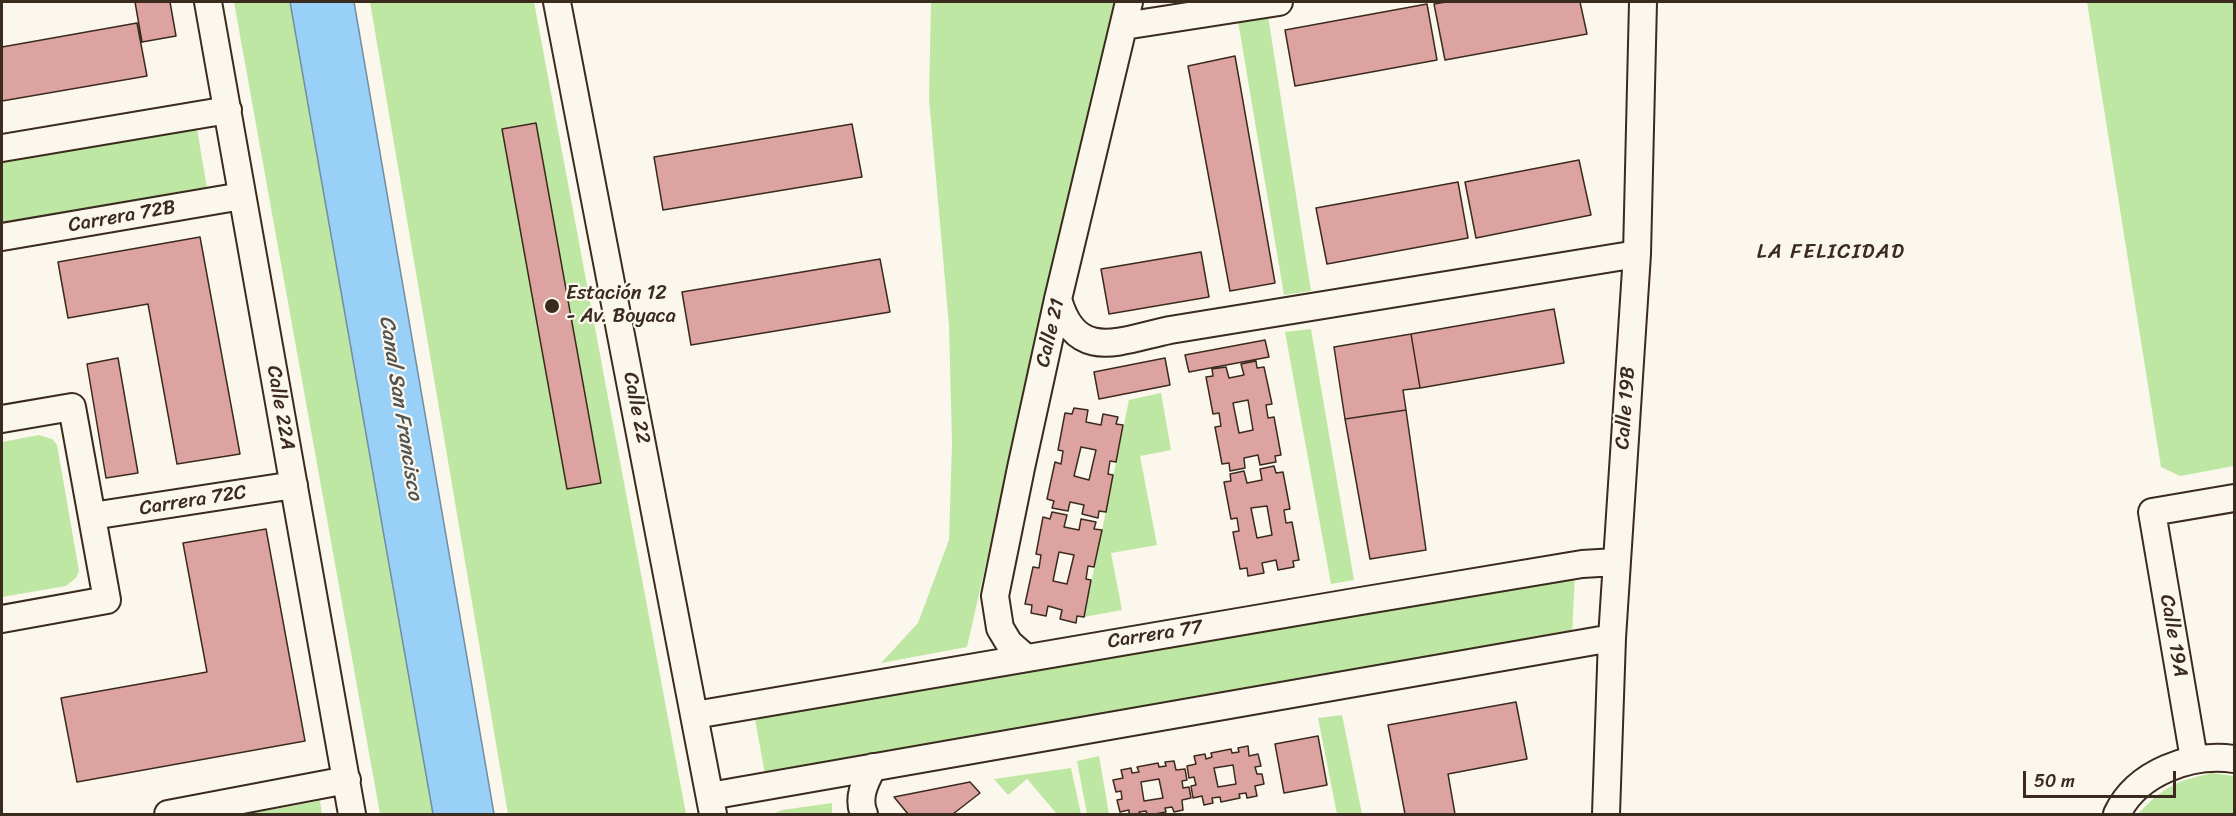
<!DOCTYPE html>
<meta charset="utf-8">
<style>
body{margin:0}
#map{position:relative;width:2236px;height:816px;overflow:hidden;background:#fbf7ec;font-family:Sriracha,sans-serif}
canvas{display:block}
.frame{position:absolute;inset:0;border:3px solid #3b2a1e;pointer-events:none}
.scale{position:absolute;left:2023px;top:771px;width:153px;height:27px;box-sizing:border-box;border:3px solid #3b2a1e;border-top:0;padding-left:8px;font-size:18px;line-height:21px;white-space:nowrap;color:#3b2a1e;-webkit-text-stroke:4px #fbf7ec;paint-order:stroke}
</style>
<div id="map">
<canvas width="2236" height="816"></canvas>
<div class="frame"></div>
<div class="scale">50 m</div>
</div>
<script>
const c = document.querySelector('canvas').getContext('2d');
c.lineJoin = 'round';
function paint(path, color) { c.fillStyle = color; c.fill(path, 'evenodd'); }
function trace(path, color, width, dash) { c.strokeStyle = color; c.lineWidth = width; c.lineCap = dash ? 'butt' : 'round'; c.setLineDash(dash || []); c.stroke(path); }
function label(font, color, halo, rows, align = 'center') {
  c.font = font + ' Sriracha,sans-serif'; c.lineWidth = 4.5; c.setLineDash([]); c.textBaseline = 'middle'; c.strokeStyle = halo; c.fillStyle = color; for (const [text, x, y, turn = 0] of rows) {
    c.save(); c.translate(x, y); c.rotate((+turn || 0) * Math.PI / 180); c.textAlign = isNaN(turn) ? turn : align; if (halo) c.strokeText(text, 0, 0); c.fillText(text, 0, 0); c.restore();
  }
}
const green = new Path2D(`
 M 234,2 L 290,2 L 433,814 L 380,814 Z
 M 370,2 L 534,2 L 686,814 L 508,814 Z
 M 931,2 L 1114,2 L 967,647 L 881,663 L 918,623 L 949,540 L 952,443 L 949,325 L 929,99 Z
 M 2087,2 L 2234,2 L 2234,466 L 2180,476 L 2161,467 Z
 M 1268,16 L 1311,291 L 1284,295 L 1238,21 Z
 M 197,129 L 207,188 L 2,223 L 2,161 Z
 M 1311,329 L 1354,580 L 1331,584 L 1285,332 Z
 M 1161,393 L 1171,450 L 1140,456 L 1157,545 L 1111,553 L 1122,610 L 1084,617 L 1129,400 Z
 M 39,435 L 52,439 L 57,445 L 79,571 L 76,578 L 66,586 L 2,597 L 2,442 Z
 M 1575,574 L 1572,636 L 765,774 L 754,714 Z
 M 1342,715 L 1362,814 L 1337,814 L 1318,718 Z
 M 1099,756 L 1109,814 L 1087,814 L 1077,761 Z
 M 1071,768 L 1081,814 L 1057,814 L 1027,779 L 1008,795 L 994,779 Z
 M 2212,773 L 2234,776 L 2234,814 L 2138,814 C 2163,787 2176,781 2212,773 Z
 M 320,801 L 322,814 L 247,814 L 319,801 Z
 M 832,803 L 832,814 L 773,814 L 782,810 Z`);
const water = new Path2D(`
 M 290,2 L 354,2 L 494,814 L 433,814 Z`);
const building = new Path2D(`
 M 135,2 L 170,2 L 176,36 L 142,42 Z
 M 1446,2 L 1580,2 L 1587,34 L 1445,60 L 1434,4 Z
 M 1427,4 L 1437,60 L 1295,86 L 1285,30 Z
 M 137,23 L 147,76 L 2,101 L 2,47 Z
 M 1235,56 L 1275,283 L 1230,291 L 1188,66 Z
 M 536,123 L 601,483 L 567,489 L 502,129 Z
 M 852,124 L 862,177 L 663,210 L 654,157 Z
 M 1579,160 L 1591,215 L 1476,238 L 1465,182 Z
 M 1458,182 L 1468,238 L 1327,264 L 1316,208 Z
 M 200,237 L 240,454 L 177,464 L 148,304 L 68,318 L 58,262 Z
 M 1201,252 L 1209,297 L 1109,314 L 1101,269 Z
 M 880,259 L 890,312 L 691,345 L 682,292 Z
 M 1554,309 L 1564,363 L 1420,388 L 1411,334 Z
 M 1411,334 L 1420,388 L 1403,390 L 1406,410 L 1345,419 L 1334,347 Z
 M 1265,340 L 1269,357 L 1189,372 L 1185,355 Z
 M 118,358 L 138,473 L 106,478 L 87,364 Z
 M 1165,358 L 1170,385 L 1099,399 L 1094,372 Z
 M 1256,361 L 1257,368 L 1264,367 L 1272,404 L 1266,405 L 1268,418 L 1274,417 L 1281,455 L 1275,456 L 1276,462 L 1260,465 L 1258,455 L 1244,458 L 1245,468 L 1230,471 L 1229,463 L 1222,464 L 1215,427 L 1221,426 L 1219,413 L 1213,414 L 1206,377 L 1213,376 L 1212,369 L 1226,367 L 1229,378 L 1244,375 L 1241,364 ZM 1248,400 L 1253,430 L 1239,433 L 1233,403 Z
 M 1074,408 L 1088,410 L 1086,422 L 1101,425 L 1103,414 L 1118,417 L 1116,424 L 1123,425 L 1116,462 L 1110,461 L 1108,474 L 1113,475 L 1106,512 L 1099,511 L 1098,518 L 1082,514 L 1084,505 L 1070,502 L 1068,511 L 1052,508 L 1054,501 L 1047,499 L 1055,462 L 1061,464 L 1063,451 L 1058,450 L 1065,413 L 1072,414 ZM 1081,447 L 1096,450 L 1089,480 L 1074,476 Z
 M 1406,410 L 1426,550 L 1370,559 L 1345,419 Z
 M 1274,466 L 1276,473 L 1283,472 L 1290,509 L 1284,510 L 1286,523 L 1292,522 L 1299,560 L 1293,561 L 1294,567 L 1278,570 L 1276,560 L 1262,563 L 1264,573 L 1248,576 L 1247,568 L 1240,569 L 1233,532 L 1239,531 L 1237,518 L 1231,519 L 1224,482 L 1231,481 L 1230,474 L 1244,471 L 1247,483 L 1262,480 L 1260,469 ZM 1267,506 L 1272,535 L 1257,538 L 1251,508 Z
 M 1052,512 L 1067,515 L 1064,527 L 1079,530 L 1081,519 L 1096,522 L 1094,529 L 1102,530 L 1094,567 L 1088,566 L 1086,579 L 1091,580 L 1084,617 L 1077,616 L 1076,623 L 1060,619 L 1062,610 L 1048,606 L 1046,616 L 1031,613 L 1032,605 L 1025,604 L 1033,567 L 1039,568 L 1041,555 L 1036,554 L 1043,517 L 1050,519 ZM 1059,552 L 1074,555 L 1067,584 L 1053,581 Z
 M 266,529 L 305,741 L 77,782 L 61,698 L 207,672 L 183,543 Z
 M 1516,702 L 1527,759 L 1448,774 L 1455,814 L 1405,814 L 1388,725 Z
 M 1318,736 L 1327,785 L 1284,793 L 1275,744 Z
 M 1248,746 L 1249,756 L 1258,754 L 1261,766 L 1255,767 L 1257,774 L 1262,774 L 1264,784 L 1255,786 L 1257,796 L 1247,798 L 1246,793 L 1239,794 L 1240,798 L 1221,802 L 1220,797 L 1212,798 L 1213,803 L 1204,805 L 1202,796 L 1193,798 L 1191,786 L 1196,785 L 1194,777 L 1189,778 L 1187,766 L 1196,764 L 1194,756 L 1205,754 L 1206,759 L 1212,757 L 1211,753 L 1231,749 L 1232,753 L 1239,752 L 1238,748 ZM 1233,765 L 1236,784 L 1218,787 L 1214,768 Z
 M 1174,761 L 1176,770 L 1185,769 L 1187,780 L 1182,781 L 1183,788 L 1189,787 L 1191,798 L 1182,800 L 1183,810 L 1174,812 L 1172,807 L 1165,808 L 1166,812 L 1155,814 L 1147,814 L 1146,811 L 1139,812 L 1140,814 L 1129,814 L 1129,810 L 1120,812 L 1117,800 L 1122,799 L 1121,791 L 1116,792 L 1113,780 L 1123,778 L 1121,770 L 1131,768 L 1132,773 L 1139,772 L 1137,767 L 1158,763 L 1159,767 L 1166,766 L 1165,762 ZM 1159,779 L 1163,798 L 1144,801 L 1141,782 Z
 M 970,782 L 980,793 L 953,814 L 908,814 L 894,797 Z`);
const minor = new Path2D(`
 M 208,2 L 352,814
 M 557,2 L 713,814
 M 1124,26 L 1279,2
 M 2,148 L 228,110
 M 2,237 L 242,196
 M 1058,299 C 1076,364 1121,340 1170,330 L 1637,254
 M 2,419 L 72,407 L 107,600 L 2,619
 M 92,516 L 294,485
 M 1025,657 L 1009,643 L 1000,628 L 995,596 L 1021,468 L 1058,299 L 1129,2
 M 695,715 C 990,664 1286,613 1582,564 L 1616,562
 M 2194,759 L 2152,512 L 2234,498
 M 710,796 L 1612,638
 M 168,814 L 347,780
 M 864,814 C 857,798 865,782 873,767
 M 1606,814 L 1612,638 L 1637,254 L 1643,2
 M 2117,814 C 2137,772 2191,753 2234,759`);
const markers = [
 [552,306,8,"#3b2a1e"]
];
const streetNames = [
 ["Carrera 72B",122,217,-10],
 ["Calle 21",1051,333,-77],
 ["Calle 22A",280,408,80],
 ["Calle 22",636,408,79],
 ["Calle 19B",1626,408,-86],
 ["Carrera 72C",193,501,-9],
 ["Carrera 77",1155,635,-9],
 ["Calle 19A",2173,636,80]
];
const poiNames = [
 ["Estación 12",566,294],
 ["- Av. Boyaca",566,317]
];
const neighbourhoodNames = [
 ["LA FELICIDAD",1831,253]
];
const waterNames = [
 ["Canal San Francisco",400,408,81]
];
paint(green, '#bee7a3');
paint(water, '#99d0f8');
trace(water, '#738ea1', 1.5);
paint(building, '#dda3a0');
trace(building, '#3b2a1e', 1.5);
trace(minor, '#3b2a1e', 30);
trace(minor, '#fbf7ec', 26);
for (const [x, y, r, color] of markers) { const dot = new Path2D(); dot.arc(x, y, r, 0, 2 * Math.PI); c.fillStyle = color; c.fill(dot); trace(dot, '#fbf7ec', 2); }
label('20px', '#3b2a1e', '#fbf7ec', streetNames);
label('20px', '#3b2a1e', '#fbf7ec', poiNames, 'left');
c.letterSpacing = '1.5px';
label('21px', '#3b2a1e', '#fbf7ec', neighbourhoodNames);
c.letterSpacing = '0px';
label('italic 21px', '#525454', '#fbf7ec', waterNames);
</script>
